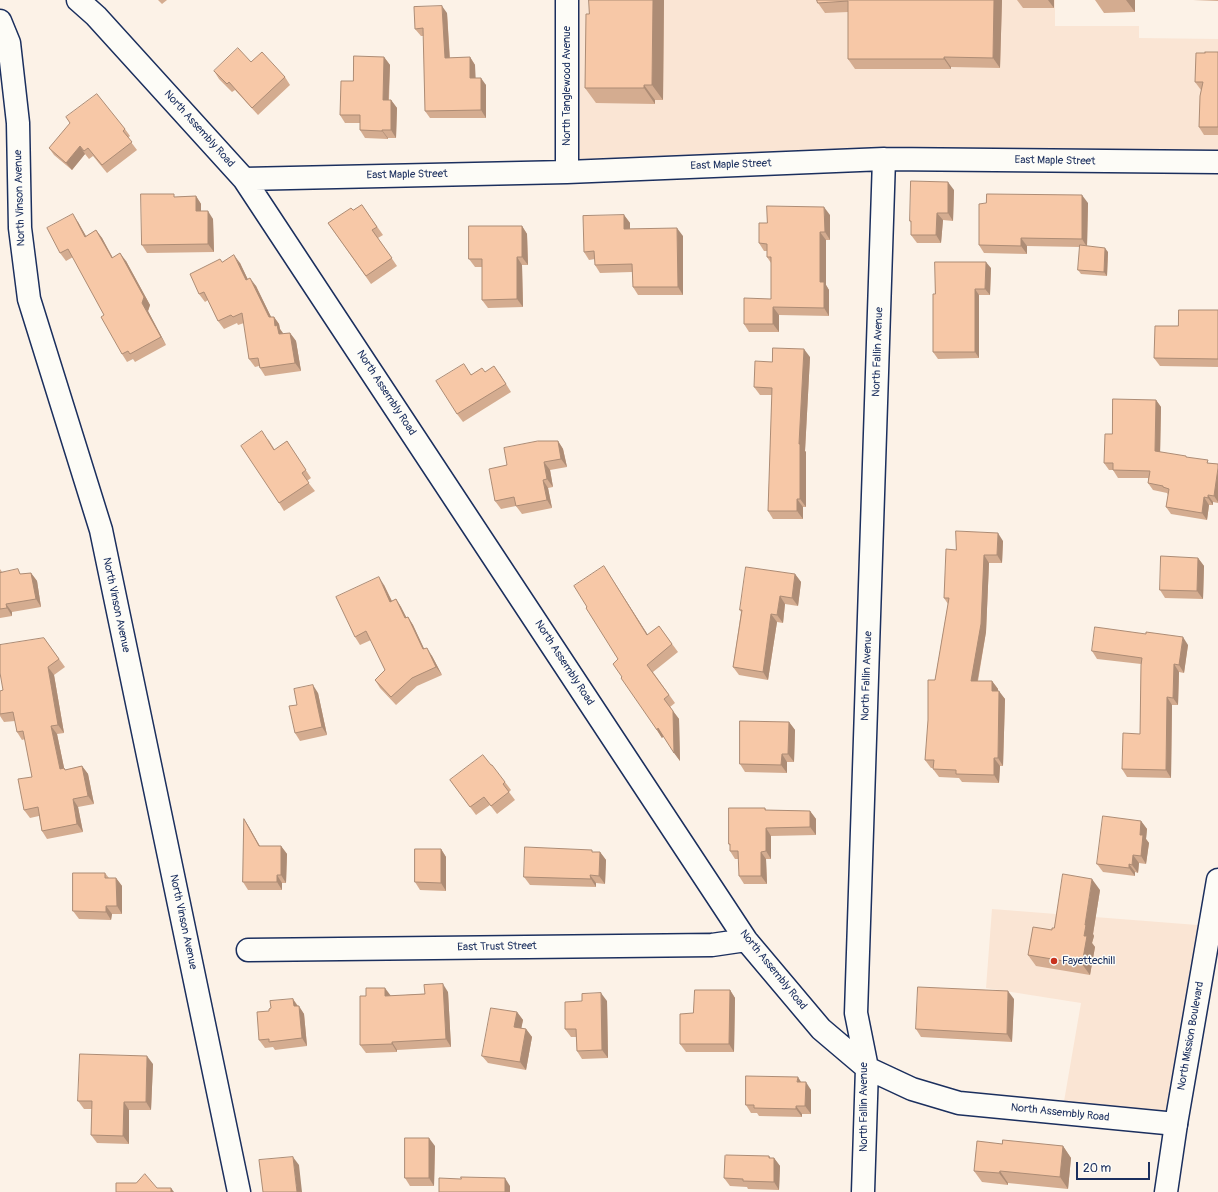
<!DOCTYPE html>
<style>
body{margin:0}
#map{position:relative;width:1218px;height:1192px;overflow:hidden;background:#fcf2e7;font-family:Pangolin,sans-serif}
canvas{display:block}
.scale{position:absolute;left:1076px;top:1162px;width:74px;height:18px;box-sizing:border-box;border:2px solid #1b2f5e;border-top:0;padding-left:5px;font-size:12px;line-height:14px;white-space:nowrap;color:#1b2f5e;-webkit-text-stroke:3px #fdfcf7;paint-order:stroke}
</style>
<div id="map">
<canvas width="1218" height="1192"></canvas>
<div class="scale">20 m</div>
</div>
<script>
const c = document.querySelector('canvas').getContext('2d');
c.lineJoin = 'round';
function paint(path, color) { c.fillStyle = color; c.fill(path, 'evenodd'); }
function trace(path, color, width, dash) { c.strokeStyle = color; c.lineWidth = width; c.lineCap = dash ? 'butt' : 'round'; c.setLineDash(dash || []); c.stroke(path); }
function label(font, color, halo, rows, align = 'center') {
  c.font = font + ' Pangolin,sans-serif'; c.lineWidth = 3; c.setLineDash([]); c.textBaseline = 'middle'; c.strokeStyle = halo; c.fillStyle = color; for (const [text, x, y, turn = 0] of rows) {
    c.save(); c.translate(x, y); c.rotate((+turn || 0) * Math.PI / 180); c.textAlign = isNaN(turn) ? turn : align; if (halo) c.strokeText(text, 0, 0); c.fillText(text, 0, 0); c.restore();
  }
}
const built = new Path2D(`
 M 567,0 L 1055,0 L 1055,26 L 1139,26 L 1139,38 L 1218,39 L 1218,162 L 567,172 Z
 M 992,909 L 1210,926 L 1176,1124 L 1062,1113 L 1081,1003 L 986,988 Z`);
const minor = new Path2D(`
 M 78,0 L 96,16 L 244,179 L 746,940 L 821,1029 L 867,1068 L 912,1089 L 959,1103 L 1176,1124
 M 0,21 L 9,43 L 18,123 L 20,228 L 29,299 L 101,530 L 239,1192
 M 567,172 L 567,0
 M 244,179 L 567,172 L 884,159 L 1218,162
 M 248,950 L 712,945 L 746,940
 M 863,1192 L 867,1068 L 856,1013 L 884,159`);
const secondary = new Path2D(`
 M 1166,1192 L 1176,1124 L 1218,880`);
const wall = new Path2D(`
 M 158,0 L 167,0 L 162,4 Z
 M 664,0 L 663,100 L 655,100 L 655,104 L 596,103 L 585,88 L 589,14 Z
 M 817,0 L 1002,0 L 1000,68 L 951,67 L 951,69 L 855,69 L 848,59 L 848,12 L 825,13 L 818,3 Z
 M 1017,0 L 1054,0 L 1054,8 L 1023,8 Z
 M 1095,0 L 1135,0 L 1135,12 L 1104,13 Z
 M 1193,0 L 1218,0 L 1218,1 Z
 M 447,13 L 450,58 L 470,57 L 475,65 L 475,78 L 486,85 L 486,118 L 430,118 L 425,111 L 424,36 L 421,36 L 415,29 Z
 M 1218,52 L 1218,135 L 1204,135 L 1199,127 L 1201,90 L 1195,82 L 1205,53 Z
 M 384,57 L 390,65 L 389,100 L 391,100 L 397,108 L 396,138 L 388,138 L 388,139 L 365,138 L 360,130 L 360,123 L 345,123 L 340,115 L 353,81 Z
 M 251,62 L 285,77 L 290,85 L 258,115 L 235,90 L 232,92 L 219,79 L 214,71 Z
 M 125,129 L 130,136 L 128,138 L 137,150 L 107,173 L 93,156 L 89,159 L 85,154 L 72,170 L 54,155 L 49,148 Z
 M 954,190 L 953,221 L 943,220 L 941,243 L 917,243 L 911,235 L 911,223 L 910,221 Z
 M 196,196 L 201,204 L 201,211 L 213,219 L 214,252 L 147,253 L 142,245 L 176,197 Z
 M 1088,203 L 1087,246 L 1108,252 L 1107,276 L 1081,274 L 1078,270 L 1080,247 L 1027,246 L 1027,254 L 984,253 L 979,245 Z
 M 362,205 L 383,235 L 378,238 L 397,266 L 371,284 L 328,223 L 353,210 Z
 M 624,215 L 630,223 L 630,229 L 683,236 L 683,295 L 638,295 L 633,287 L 632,272 L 600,273 L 595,265 L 595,259 L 589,260 L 584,252 Z
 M 830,215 L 830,240 L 826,240 L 826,285 L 829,290 L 829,316 L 779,315 L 779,332 L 749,332 L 744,324 L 771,299 L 771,263 L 767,257 L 767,251 L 764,251 L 759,243 L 767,223 Z
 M 78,222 L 86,236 L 96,230 L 102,238 L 113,258 L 126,261 L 150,305 L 148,311 L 166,345 L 135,362 L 133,359 L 127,362 L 122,354 L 104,315 L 73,257 L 66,261 L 60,253 Z
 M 522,226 L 527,234 L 528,265 L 522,265 L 523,307 L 488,308 L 482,300 L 482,267 L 475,267 L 469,259 Z
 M 222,262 L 240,263 L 248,280 L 256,286 L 271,317 L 274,317 L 279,324 L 280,329 L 283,334 L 290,333 L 296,341 L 301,371 L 265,376 L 260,368 L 259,366 L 255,367 L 249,359 L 244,323 L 238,325 L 237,323 L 224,329 L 218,321 L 208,300 L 205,302 L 199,294 Z
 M 991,268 L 990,295 L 979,295 L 979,358 L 938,359 L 933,352 L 935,294 Z
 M 1218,310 L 1218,367 L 1160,366 L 1154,358 L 1178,326 Z
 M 810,357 L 805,451 L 806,452 L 806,507 L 803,507 L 803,519 L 773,519 L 768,511 L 772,395 L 760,395 L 754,387 L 772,362 Z
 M 471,374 L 500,374 L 511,392 L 463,422 L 457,414 Z
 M 1156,400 L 1161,407 L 1160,452 L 1209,463 L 1218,464 L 1218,503 L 1213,502 L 1213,505 L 1209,505 L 1207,520 L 1171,514 L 1166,507 L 1168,495 L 1167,493 L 1153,490 L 1148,483 L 1148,478 L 1118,478 L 1113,470 L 1109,470 L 1104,463 L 1112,434 Z
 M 268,439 L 275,450 L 287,441 L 311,478 L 307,481 L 315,491 L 284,511 L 279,503 Z
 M 558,441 L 563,449 L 567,467 L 550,470 L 553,487 L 548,488 L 552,508 L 522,514 L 516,506 L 501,509 L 495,501 L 507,465 Z
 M 1003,541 L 1002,563 L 989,563 L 986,632 L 978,681 L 992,681 L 998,689 L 998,691 L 1005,699 L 1003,766 L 1000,766 L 999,783 L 962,782 L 959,778 L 939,777 L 933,769 L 933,768 L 931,768 L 925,760 L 935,680 L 948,604 L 944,598 L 956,550 Z
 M 1198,558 L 1204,566 L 1203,599 L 1165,598 L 1160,590 Z
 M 0,569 L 2,572 L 22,574 L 31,573 L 37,581 L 41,607 L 12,612 L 12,616 L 0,618 Z
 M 609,574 L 648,635 L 659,626 L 678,652 L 653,672 L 675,703 L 670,707 L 679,719 L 680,761 L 663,736 L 662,738 L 622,677 L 618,659 Z
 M 795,574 L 801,582 L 798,606 L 785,604 L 783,623 L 777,622 L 768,680 L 739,675 L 733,667 L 741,612 L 740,610 Z
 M 384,585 L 392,601 L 396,599 L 401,607 L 406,618 L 408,617 L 413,625 L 424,649 L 432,656 L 442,675 L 417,686 L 396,705 L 380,688 L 375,680 L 385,670 L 371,640 L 360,645 L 355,637 Z
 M 44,638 L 65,667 L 54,675 L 64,733 L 57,734 L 64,768 L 65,770 L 82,766 L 88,774 L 94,804 L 78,807 L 83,832 L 47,839 L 42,831 L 39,816 L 30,818 L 24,810 L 32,777 L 25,739 L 22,740 L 17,732 L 15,721 L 4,722 L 0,716 L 0,691 L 3,690 Z
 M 1188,645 L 1184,673 L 1179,672 L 1178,705 L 1172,705 L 1171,778 L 1127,777 L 1122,769 L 1140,734 L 1141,664 L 1097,659 L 1092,651 Z
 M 318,693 L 327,735 L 300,741 L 295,733 L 297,705 Z
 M 789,722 L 795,730 L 794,762 L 787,762 L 787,773 L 745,772 L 740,764 Z
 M 450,780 L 505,782 L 511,790 L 509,792 L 515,800 L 497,814 L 490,805 L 476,815 Z
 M 765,808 L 766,810 L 810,811 L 816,819 L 816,835 L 771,836 L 771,859 L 766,859 L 767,884 L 744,884 L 739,876 L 739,859 L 735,859 L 730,851 L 730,846 L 729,844 Z
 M 244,819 L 249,827 L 260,846 L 281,846 L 287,854 L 286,883 L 282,883 L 282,890 L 248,890 L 243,882 Z
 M 1141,821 L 1147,829 L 1146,839 L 1149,843 L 1146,864 L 1139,863 L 1138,873 L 1135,872 L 1135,876 L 1103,872 L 1097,864 Z
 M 441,849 L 446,857 L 446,891 L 420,890 L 415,882 Z
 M 593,852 L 600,852 L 606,860 L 605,884 L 596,883 L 596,887 L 530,885 L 524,877 Z
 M 105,873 L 109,878 L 116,878 L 122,886 L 122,914 L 112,914 L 111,920 L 79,919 L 73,911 Z
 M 1100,890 L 1093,934 L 1094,936 L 1092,943 L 1095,947 L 1090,975 L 1036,966 L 1028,955 L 1054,928 Z
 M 730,990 L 735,998 L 734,1052 L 686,1052 L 680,1044 L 693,1013 Z
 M 448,992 L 451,1047 L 397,1050 L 397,1052 L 366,1053 L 360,1045 L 391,996 Z
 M 293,999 L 304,1014 L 307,1046 L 275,1050 L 273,1047 L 265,1048 L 259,1040 L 269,1011 L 271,1008 Z
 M 1014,999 L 1012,1042 L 921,1037 L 916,1029 Z
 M 607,1001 L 608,1058 L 582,1059 L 577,1051 L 576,1037 L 571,1037 L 565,1029 Z
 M 517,1012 L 523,1020 L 521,1028 L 526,1029 L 532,1037 L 526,1070 L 488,1063 L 482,1056 Z
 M 153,1064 L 151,1110 L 129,1110 L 129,1144 L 97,1143 L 91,1135 L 92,1109 L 84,1109 L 78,1101 Z
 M 801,1082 L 811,1090 L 811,1114 L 802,1114 L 802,1117 L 759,1116 L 757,1113 L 751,1113 L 746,1105 Z
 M 1002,1144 L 1063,1146 L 1071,1158 L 1068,1189 L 1008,1183 L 1008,1185 L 982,1182 L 974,1171 Z
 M 435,1146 L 434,1186 L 410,1186 L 405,1178 Z
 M 769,1156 L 770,1158 L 774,1158 L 780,1166 L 779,1190 L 748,1189 L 747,1187 L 730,1186 L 724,1178 Z`);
const shadedWall = new Path2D(`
 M 653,0 L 664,0 L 663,100 L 652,85 Z
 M 994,0 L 1002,0 L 1000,68 L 993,58 Z
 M 1048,0 L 1054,0 L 1054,8 Z
 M 1126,0 L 1135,0 L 1135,12 Z
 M 442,6 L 447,13 L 450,65 L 445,58 Z
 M 384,57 L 390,65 L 388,108 L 383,100 Z
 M 470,57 L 475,65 L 476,85 L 470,78 Z
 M 944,57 L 951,67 L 951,69 L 944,59 Z
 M 481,78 L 486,85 L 486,118 L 481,110 Z
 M 644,85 L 655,100 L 655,104 L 644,88 Z
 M 391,100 L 397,108 L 396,138 L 391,130 Z
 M 382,130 L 388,138 L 388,139 L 382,131 Z
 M 80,146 L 85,154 L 72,170 L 66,163 Z
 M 948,182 L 954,190 L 953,221 L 948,213 Z
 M 1082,195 L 1088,203 L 1087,247 L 1082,239 Z
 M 196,196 L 201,204 L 201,219 L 196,211 Z
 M 824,207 L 830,215 L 830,240 L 825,232 Z
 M 208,211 L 213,219 L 214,252 L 208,244 Z
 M 937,213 L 943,220 L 941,243 L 936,235 Z
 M 73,214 L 78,222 L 91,245 L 85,237 Z
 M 624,215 L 630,223 L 630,237 L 624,229 Z
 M 522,226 L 527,234 L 528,265 L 522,257 Z
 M 677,228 L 683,236 L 683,295 L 678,287 Z
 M 96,230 L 102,238 L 117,266 L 112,258 Z
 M 820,232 L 826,240 L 826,285 L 829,290 L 829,316 L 824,308 L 820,282 Z
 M 1021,238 L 1027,246 L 1027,254 L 1021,246 Z
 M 1105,248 L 1108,252 L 1107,276 L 1104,272 Z
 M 120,253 L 126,261 L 150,305 L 148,311 L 166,345 L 161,337 L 142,303 Z
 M 234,255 L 240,263 L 252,288 L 246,280 Z
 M 517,257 L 522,265 L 523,307 L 517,299 Z
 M 986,262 L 991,268 L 990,295 L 985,289 Z
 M 250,278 L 256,286 L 275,325 L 274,317 L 279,324 L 280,329 L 283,333 L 284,342 L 279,334 L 269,317 Z
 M 975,289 L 979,295 L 979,358 L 975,352 Z
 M 773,307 L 779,315 L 779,332 L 773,324 Z
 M 290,333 L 296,341 L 301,371 L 295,363 Z
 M 804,349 L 810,357 L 805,451 L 806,452 L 806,507 L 800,499 L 799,444 Z
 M 1156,400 L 1161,407 L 1160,458 L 1155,451 Z
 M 558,441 L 563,449 L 567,467 L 561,459 Z
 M 544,462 L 550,470 L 553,487 L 547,479 Z
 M 1218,468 L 1218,502 L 1214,496 Z
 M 543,480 L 548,488 L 552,508 L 547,500 Z
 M 1208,495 L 1213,502 L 1213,505 L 1208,498 Z
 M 1204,497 L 1209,505 L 1207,520 L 1202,513 Z
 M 797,499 L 803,507 L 803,519 L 797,511 Z
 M 998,533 L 1003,541 L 1002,563 L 997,555 Z
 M 984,555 L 989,563 L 986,632 L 976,689 L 971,681 Z
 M 1198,558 L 1204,566 L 1203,599 L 1197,591 Z
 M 604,566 L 609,574 L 653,643 L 647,635 Z
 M 31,573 L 37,581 L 41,607 L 36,599 Z
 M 795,574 L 801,582 L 798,606 L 792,598 Z
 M 379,577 L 384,585 L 396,610 L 390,602 Z
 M 780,596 L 785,604 L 783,623 L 777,615 Z
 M 396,599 L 401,607 L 411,626 L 405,618 Z
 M 6,604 L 12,612 L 12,616 L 7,608 Z
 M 771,614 L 777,622 L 768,680 L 763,672 Z
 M 408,617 L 413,625 L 428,657 L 423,649 Z
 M 1183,637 L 1188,645 L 1184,673 L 1179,665 Z
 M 427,648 L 432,656 L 442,675 L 436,667 Z
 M 1174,664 L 1179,672 L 1178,705 L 1173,698 Z
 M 48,667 L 54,675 L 64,733 L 58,725 Z
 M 992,681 L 998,689 L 998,699 L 992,691 Z
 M 313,685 L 318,693 L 327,735 L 322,727 Z
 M 999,691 L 1005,699 L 1003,766 L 998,758 Z
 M 1167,697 L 1172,705 L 1171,778 L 1166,770 Z
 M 673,711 L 679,719 L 680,761 L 674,753 Z
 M 789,722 L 795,730 L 794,762 L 788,754 Z
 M 51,726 L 57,734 L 66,777 L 60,769 Z
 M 658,728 L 664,736 L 662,738 L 657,730 Z
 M 782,754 L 787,762 L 787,773 L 781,765 Z
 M 994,758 L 1000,766 L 999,783 L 994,775 Z
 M 82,766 L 88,774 L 94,804 L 88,796 Z
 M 73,799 L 78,807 L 83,832 L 77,824 Z
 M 810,811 L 816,819 L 816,835 L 810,827 Z
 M 244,819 L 249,827 L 264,854 L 259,846 Z
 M 1141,821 L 1147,829 L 1146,839 L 1149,843 L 1146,864 L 1141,856 L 1140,835 Z
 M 766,828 L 771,836 L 771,859 L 766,851 Z
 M 281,846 L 287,854 L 286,883 L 281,875 Z
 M 441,849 L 446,857 L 446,891 L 441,883 Z
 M 600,852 L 606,860 L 605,884 L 599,876 Z
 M 761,852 L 766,859 L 767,884 L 761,876 Z
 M 1133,855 L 1139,863 L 1138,873 L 1132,865 Z
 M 1129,864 L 1135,872 L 1135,876 L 1129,868 Z
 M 277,875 L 282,883 L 282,890 L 277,882 Z
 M 590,875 L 596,883 L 596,887 L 591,879 Z
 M 116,878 L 122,886 L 122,914 L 117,906 Z
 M 1092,879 L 1100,890 L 1093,934 L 1094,936 L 1092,943 L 1095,947 L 1090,975 L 1082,964 L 1085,925 Z
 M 106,906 L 112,914 L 111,920 L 106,912 Z
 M 443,984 L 448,992 L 451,1047 L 446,1039 Z
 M 385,988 L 391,996 L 385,996 Z
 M 730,990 L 735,998 L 734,1052 L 729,1044 Z
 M 1008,991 L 1014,999 L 1012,1042 L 1007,1034 Z
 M 601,993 L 607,1001 L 608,1058 L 602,1050 Z
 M 293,999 L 298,1007 L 294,1006 Z
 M 299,1006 L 304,1014 L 307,1046 L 302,1038 Z
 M 517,1012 L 523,1020 L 520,1035 L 514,1027 Z
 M 526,1029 L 532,1037 L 526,1070 L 520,1062 Z
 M 392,1042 L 397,1050 L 397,1052 L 392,1044 Z
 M 147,1056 L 153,1064 L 151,1110 L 146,1102 Z
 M 798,1077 L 803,1085 L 797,1082 Z
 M 806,1082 L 811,1090 L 811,1114 L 805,1106 Z
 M 124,1102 L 129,1110 L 129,1144 L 123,1136 Z
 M 796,1106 L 802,1114 L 802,1117 L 796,1109 Z
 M 429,1138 L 435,1146 L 434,1186 L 429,1178 Z
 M 1063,1146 L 1071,1158 L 1068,1189 L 1060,1177 Z
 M 769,1156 L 774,1163 L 774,1158 L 780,1166 L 779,1190 L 774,1182 Z
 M 293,1157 L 299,1165 L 302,1192 L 297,1192 Z
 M 1000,1171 L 1008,1183 L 1008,1185 L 999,1173 Z
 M 505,1178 L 510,1186 L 510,1192 L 505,1192 Z
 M 171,1188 L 174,1192 L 171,1192 Z`);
const building = new Path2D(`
 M 589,0 L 653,0 L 652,85 L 644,85 L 644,88 L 585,88 L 586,14 L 589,14 Z
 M 817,0 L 994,0 L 993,58 L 944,57 L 944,59 L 848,59 L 848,1 L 818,3 Z
 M 442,6 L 445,58 L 470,57 L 470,78 L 481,78 L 481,110 L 425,111 L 423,28 L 415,29 L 414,7 Z
 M 238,48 L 251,62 L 262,52 L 285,77 L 252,108 L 229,82 L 227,84 L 214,71 Z
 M 1205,52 L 1218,52 L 1218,127 L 1199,127 L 1200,96 L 1203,82 L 1195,82 L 1196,53 L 1205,53 Z
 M 354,56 L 384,57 L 383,100 L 391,100 L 391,130 L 382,130 L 382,131 L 360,130 L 360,115 L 340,115 L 341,81 L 353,81 Z
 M 97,94 L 125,129 L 123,131 L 132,142 L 102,165 L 88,148 L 84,151 L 80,146 L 66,163 L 49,148 L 70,123 L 66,117 Z
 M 911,181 L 948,182 L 948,213 L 937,213 L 936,235 L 911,235 L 911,221 L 910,221 Z
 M 141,194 L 174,194 L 174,197 L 196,196 L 196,211 L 208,211 L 208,244 L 142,245 Z
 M 987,194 L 1082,195 L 1082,239 L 1021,238 L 1021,246 L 979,245 L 979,204 L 986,203 Z
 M 362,205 L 377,227 L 372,230 L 392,258 L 366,276 L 328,223 L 351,208 L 353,210 Z
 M 767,206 L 824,207 L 825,232 L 820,232 L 820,282 L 824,282 L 824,308 L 773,307 L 773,324 L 744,324 L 744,298 L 771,299 L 771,257 L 767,257 L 767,244 L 759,243 L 759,223 L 767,223 Z
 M 73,214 L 85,237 L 96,230 L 112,258 L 120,253 L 144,297 L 142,303 L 161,337 L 130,354 L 128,351 L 122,354 L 101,317 L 104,315 L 68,249 L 60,253 L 47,228 Z
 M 624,215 L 624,229 L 677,228 L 678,287 L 633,287 L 632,264 L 595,265 L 594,251 L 584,252 L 583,216 Z
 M 469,226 L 522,226 L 522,257 L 517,257 L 517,299 L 482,300 L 482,259 L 469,259 Z
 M 1080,245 L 1105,248 L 1104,272 L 1078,270 Z
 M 234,255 L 246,280 L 250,278 L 269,317 L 274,317 L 275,326 L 277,325 L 279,334 L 290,333 L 295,363 L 260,368 L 258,358 L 249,359 L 242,313 L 233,317 L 231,315 L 218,321 L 204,292 L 199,294 L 190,274 L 220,259 L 222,262 Z
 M 935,262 L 986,262 L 985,289 L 975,289 L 975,352 L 933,352 L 933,294 L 935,294 Z
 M 1179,310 L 1218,310 L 1218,359 L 1154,358 L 1155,326 L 1178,326 Z
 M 773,348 L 804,349 L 799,444 L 800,444 L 800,499 L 797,499 L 797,511 L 768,511 L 772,388 L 754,387 L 755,361 L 772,362 Z
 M 464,364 L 471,375 L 482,368 L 485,372 L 494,366 L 506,384 L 457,414 L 436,381 Z
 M 1113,399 L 1156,400 L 1155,451 L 1186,456 L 1186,457 L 1208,460 L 1207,463 L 1218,464 L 1218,468 L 1214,496 L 1208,495 L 1208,498 L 1204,497 L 1202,513 L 1166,507 L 1169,489 L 1163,487 L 1163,486 L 1148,483 L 1150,471 L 1113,470 L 1113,463 L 1104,463 L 1105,434 L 1112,434 Z
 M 262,431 L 274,450 L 287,441 L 306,470 L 302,473 L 309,483 L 279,503 L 241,446 Z
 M 538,441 L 558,441 L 561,459 L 544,462 L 547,479 L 543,480 L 547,500 L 516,506 L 514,497 L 495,501 L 489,469 L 507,465 L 504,448 Z
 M 956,531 L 998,533 L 997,555 L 984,555 L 981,624 L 971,681 L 992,681 L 992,691 L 999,691 L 998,758 L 994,758 L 994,775 L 956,774 L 956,770 L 933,769 L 934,760 L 925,760 L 928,720 L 928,680 L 935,680 L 949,598 L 944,598 L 946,549 L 956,550 Z
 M 1161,556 L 1198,558 L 1197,591 L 1160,590 Z
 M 604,566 L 647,635 L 659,626 L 672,644 L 647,665 L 669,695 L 664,699 L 673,711 L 674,753 L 658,728 L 657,730 L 621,678 L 622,677 L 613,664 L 618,659 L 586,608 L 587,607 L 574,586 Z
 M 746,567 L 795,574 L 792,598 L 780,596 L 777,615 L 771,614 L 763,672 L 733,667 L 742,610 L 740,610 Z
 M 18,569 L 20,574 L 31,573 L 36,599 L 6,604 L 7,608 L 0,609 L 0,573 Z
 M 379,577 L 390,602 L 396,599 L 405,618 L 408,617 L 423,649 L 427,648 L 436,667 L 412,678 L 391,697 L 375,680 L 385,670 L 366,631 L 355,637 L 336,597 Z
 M 1095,627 L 1146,634 L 1146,632 L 1183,637 L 1179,665 L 1174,664 L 1173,698 L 1167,697 L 1166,770 L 1122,769 L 1123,733 L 1140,734 L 1141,665 L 1142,658 L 1092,651 Z
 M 44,638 L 59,659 L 48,667 L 58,725 L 51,726 L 60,769 L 64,768 L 65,770 L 82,766 L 88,796 L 73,799 L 77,824 L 42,831 L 38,807 L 24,810 L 18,779 L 32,777 L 23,731 L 17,732 L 13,712 L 0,714 L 0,691 L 3,690 L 0,673 L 0,645 Z
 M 313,685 L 322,727 L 295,733 L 289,706 L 297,705 L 294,689 Z
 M 740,721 L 789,722 L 788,754 L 782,754 L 781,765 L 740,764 Z
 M 483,755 L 491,765 L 492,765 L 505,782 L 503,784 L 509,792 L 491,806 L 484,797 L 470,807 L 450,780 Z
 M 729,808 L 765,808 L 765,810 L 810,811 L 810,827 L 766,828 L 766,851 L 761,852 L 761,876 L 739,876 L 738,851 L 730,851 L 730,844 L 729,844 Z
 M 1103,816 L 1141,821 L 1140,835 L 1143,835 L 1141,856 L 1133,855 L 1132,865 L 1129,864 L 1129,868 L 1097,864 Z
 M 244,819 L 259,846 L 281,846 L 281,875 L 277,875 L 277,882 L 243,882 Z
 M 525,847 L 592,850 L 592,852 L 600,852 L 599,876 L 590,875 L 591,879 L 524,877 Z
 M 415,849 L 441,849 L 441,883 L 415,882 Z
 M 73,873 L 105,873 L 105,878 L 116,878 L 117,906 L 106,906 L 106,912 L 73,911 Z
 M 1063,874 L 1092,879 L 1085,925 L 1086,925 L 1084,936 L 1087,936 L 1082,964 L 1028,955 L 1033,927 L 1052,930 L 1052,928 L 1054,928 Z
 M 443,984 L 446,1039 L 392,1042 L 392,1044 L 360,1045 L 360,996 L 366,996 L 366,988 L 385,988 L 385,996 L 425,994 L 424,985 Z
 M 918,987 L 1008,991 L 1007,1034 L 916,1029 Z
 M 695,990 L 730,990 L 729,1044 L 680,1044 L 680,1014 L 693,1013 Z
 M 601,993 L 602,1050 L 577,1051 L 576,1029 L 565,1029 L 565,1002 L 582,1001 L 582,994 Z
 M 293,999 L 294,1006 L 299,1006 L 302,1038 L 269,1042 L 269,1039 L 259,1040 L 257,1012 L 269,1011 L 269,1009 L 271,1008 L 270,1001 Z
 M 491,1008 L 517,1012 L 514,1027 L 526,1029 L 520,1062 L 482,1056 Z
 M 80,1054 L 147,1056 L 146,1102 L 124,1102 L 123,1136 L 91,1135 L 92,1101 L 78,1101 Z
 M 746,1076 L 798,1077 L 797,1082 L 806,1082 L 805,1106 L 796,1106 L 796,1109 L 754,1108 L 754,1105 L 746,1105 Z
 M 405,1138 L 429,1138 L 429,1178 L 405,1178 Z
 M 1003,1140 L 1063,1146 L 1060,1177 L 1000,1171 L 999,1173 L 974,1171 L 977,1141 L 1002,1144 Z
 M 726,1155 L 769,1156 L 769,1158 L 774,1158 L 774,1182 L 743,1181 L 743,1179 L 724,1178 L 725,1156 Z
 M 293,1157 L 297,1192 L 263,1192 L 259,1160 Z
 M 145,1174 L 157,1188 L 171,1188 L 171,1192 L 116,1192 L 116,1183 L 136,1183 Z
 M 461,1177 L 505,1178 L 505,1192 L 439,1192 L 439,1178 L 461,1179 Z`);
const markers = [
 [1054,961,4,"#c8321e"]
];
const streetNames = [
 ["North Tanglewood Avenue",567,86,-90],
 ["North Assembly Road",199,129,48],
 ["East Maple Street",1055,161,1],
 ["East Maple Street",731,165,-2],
 ["East Maple Street",407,175,-1],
 ["North Vinson Avenue",20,198,-92],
 ["North Fallin Avenue",878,352,-88],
 ["North Assembly Road",386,393,57],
 ["North Vinson Avenue",116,605,78],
 ["North Assembly Road",564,663,57],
 ["North Fallin Avenue",867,676,-88],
 ["North Vinson Avenue",183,922,78],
 ["East Trust Street",497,947,-1],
 ["North Assembly Road",773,970,51],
 ["North Mission Boulevard",1191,1036,-80],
 ["North Fallin Avenue",864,1107,-90],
 ["North Assembly Road",1060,1113,6]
];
const poiNames = [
 ["Fayettechill",1062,961]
];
paint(built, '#fae5d4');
trace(minor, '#1b2f5e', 25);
trace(secondary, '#1b2f5e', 25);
trace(minor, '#fdfcf7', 22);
trace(secondary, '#fdfcf7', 22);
paint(wall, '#d4ac90');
paint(shadedWall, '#ad8c75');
paint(building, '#f7c8a7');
trace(building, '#ad8c75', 1);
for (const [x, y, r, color] of markers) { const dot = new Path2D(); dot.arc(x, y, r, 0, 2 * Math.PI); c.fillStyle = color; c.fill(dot); trace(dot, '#fdfcf7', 1.5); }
label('11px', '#1b2f5e', '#fdfcf7', streetNames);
label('11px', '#1b2f5e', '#fdfcf7', poiNames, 'left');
</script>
